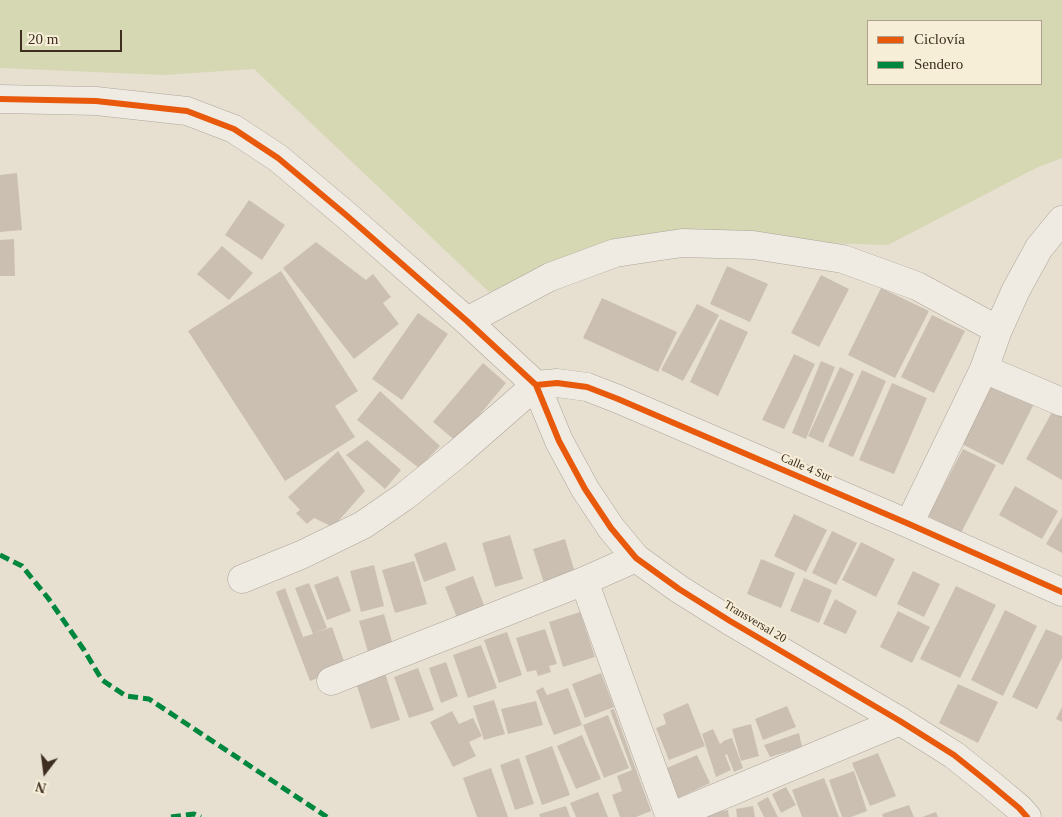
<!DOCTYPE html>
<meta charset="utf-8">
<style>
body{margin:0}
#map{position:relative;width:1062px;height:817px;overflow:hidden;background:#e7e0d1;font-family:"Times New Roman",serif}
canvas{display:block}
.legend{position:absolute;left:867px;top:20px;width:175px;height:65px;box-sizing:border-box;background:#f7eed8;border:1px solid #ada18e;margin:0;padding:6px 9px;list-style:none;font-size:15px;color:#3d2e20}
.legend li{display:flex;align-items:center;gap:10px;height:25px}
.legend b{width:25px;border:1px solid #ada18e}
.north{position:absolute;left:20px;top:747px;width:50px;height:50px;-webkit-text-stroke:4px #f7eed8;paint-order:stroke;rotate:195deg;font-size:14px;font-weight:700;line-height:20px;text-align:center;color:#3d2e20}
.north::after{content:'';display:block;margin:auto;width:18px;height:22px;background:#3d2e20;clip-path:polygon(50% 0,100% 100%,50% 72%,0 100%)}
.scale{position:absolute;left:20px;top:30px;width:102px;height:22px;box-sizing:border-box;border:2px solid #3d2e20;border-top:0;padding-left:6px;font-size:15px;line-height:18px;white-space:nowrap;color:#3d2e20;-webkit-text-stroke:4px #f7eed8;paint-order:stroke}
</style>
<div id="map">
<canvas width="1062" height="817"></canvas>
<ul class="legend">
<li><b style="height:6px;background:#e8590c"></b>Ciclovía</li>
<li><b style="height:6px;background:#00873e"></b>Sendero</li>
</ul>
<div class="north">N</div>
<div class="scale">20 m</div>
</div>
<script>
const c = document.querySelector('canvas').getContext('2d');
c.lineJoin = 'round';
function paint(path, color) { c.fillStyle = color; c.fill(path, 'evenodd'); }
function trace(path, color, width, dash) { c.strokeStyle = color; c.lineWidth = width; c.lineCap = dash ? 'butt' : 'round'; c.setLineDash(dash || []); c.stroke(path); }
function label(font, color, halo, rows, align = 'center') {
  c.font = font + ' "Times New Roman",serif'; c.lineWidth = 4; c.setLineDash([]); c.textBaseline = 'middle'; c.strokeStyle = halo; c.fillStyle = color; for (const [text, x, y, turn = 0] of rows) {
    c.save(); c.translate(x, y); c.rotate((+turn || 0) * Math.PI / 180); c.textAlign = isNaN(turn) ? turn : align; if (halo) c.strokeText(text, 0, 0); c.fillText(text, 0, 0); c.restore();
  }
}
const green = new Path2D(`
 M 0,0 L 1062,0 L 1062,158 L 1036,168 L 888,245 L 637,237 L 489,292 L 254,69 L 164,75 L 0,68 ZM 868,21 L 1041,21 L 1041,84 L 868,84 Z`);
const building = new Path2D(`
 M 17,173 L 22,230 L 0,232 L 0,175 Z
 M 249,200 L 285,225 L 262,260 L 225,235 Z
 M 14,239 L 15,276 L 0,276 L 0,240 Z
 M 316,242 L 366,280 L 373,274 L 391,297 L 383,303 L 399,324 L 354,359 L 283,268 Z
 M 222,246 L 253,273 L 229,300 L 197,274 Z
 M 727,266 L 768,284 L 750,322 L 710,304 Z
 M 281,271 L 358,391 L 335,406 L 355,437 L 285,481 L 188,331 Z
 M 821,275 L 849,289 L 819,347 L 791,333 Z
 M 881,288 L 929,311 L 895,378 L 848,355 Z
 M 602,298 L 677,332 L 658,372 L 583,338 Z
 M 697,304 L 719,315 L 683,381 L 661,370 Z
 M 418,313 L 448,334 L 402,400 L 372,379 Z
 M 932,315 L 965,331 L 934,393 L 901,377 Z
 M 720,319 L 748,332 L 718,396 L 690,382 Z
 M 794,354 L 815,364 L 784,429 L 762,420 Z
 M 821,361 L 835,367 L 806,439 L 792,433 Z
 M 483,363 L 506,383 L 457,442 L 433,422 Z
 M 840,367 L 854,374 L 823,443 L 808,436 Z
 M 862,370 L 886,381 L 853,457 L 828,446 Z
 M 994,378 L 1038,396 L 1003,465 L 962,444 Z
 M 892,383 L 927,398 L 894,474 L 859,460 Z
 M 380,391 L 440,446 L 419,468 L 357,420 Z
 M 1056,405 L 1062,409 L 1062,480 L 1026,459 Z
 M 367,440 L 401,470 L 385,489 L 346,455 Z
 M 963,449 L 996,465 L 961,533 L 928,516 Z
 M 338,451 L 365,491 L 333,527 L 314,518 L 307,524 L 296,513 L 300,510 L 288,497 Z
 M 1015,486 L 1058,511 L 1042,539 L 999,515 Z
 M 794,514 L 827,530 L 806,572 L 774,556 Z
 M 1062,517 L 1062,553 L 1046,544 Z
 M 832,531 L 857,543 L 836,585 L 812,573 Z
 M 510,535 L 523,579 L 495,587 L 482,543 Z
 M 565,539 L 575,573 L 544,583 L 533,549 Z
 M 446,542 L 456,570 L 424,582 L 414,554 Z
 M 861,542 L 895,559 L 876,597 L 842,580 Z
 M 761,559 L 795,573 L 781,608 L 747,594 Z
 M 414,561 L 427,604 L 395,613 L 382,570 Z
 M 374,565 L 384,606 L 361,612 L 350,571 Z
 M 913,571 L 940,584 L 924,617 L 897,604 Z
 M 338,576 L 351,611 L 327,620 L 314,585 Z
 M 473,576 L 487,613 L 459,623 L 445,587 Z
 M 804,578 L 832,590 L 819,623 L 790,611 Z
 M 309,583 L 327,628 L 315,633 L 332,627 L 346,667 L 310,681 L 276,592 L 285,588 L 303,637 L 313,634 L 295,588 Z
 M 956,586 L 996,605 L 960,678 L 920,659 Z
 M 835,599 L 857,611 L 846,634 L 823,624 Z
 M 1005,610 L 1037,626 L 1003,696 L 971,680 Z
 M 898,611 L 930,627 L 912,663 L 880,647 Z
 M 580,612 L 595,657 L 563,667 L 549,622 Z
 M 384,614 L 393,645 L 368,652 L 359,621 Z
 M 545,629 L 557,664 L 549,666 L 551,672 L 538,676 L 536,670 L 527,672 L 516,638 Z
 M 1046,629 L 1062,636 L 1062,658 L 1037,709 L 1012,697 Z
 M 507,632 L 522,675 L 499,683 L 484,640 Z
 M 481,645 L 497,688 L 468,698 L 453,655 Z
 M 446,662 L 458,696 L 441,703 L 429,668 Z
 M 418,668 L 434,710 L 409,718 L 394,677 Z
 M 385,673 L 400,720 L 371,729 L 356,683 Z
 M 601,673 L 614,707 L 585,718 L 572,684 Z
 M 958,684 L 998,702 L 978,743 L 939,723 Z
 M 543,687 L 547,695 L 568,688 L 582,725 L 554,735 L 536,691 Z
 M 494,700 L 505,734 L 484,740 L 473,706 Z
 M 536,701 L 543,725 L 508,734 L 501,709 Z
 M 688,703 L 705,746 L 669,760 L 656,728 L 666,724 L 663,714 Z
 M 787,706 L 796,727 L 763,740 L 755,719 Z
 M 1062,707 L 1062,722 L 1056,719 Z
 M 614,709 L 651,811 L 636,817 L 620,817 L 612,795 L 622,791 L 617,776 L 632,770 L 610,710 Z
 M 452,711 L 459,724 L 473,718 L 482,736 L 469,742 L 476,756 L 453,767 L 430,722 Z
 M 608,715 L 629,768 L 604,778 L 583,725 Z
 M 751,724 L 759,756 L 741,761 L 732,729 Z
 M 713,729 L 720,744 L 723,742 L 723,741 L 732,738 L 743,768 L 734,772 L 727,754 L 725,755 L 731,770 L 716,777 L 702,734 Z
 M 799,733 L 802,747 L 770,757 L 764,745 Z
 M 582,735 L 601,779 L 576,789 L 557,746 Z
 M 552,746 L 570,795 L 542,805 L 525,756 Z
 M 878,753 L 896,796 L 870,806 L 852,763 Z
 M 697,755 L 710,783 L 676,799 L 662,770 Z
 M 519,758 L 534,804 L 515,810 L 500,765 Z
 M 491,768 L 508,817 L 477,817 L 463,778 Z
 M 854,771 L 867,811 L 851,817 L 842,817 L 829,780 Z
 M 824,778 L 839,817 L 802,817 L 792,790 Z
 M 786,787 L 796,805 L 781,813 L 772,794 Z
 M 598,792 L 608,817 L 576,817 L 570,803 Z
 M 768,797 L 778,817 L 764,817 L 757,803 Z
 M 909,805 L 914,817 L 883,817 L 882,814 Z
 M 566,806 L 570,817 L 540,817 L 539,814 Z
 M 753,806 L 755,817 L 737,817 L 736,809 Z
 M 728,810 L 729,817 L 708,817 L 708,814 Z
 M 936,812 L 938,817 L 922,817 Z`);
const minor = new Path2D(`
 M 0,99 L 96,101 L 187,111 L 234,129 L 278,158 L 346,215 L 467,321 L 536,385 L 559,441 L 585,489 L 611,528 L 636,558 L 679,589 L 730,621 L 900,721 L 954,755 L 989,783 L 1019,808 L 1027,817
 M 467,321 L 550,277 L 615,253 L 682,243 L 753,245 L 843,259 L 917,286 L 998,330
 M 984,369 L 1062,402
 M 536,385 L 557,383 L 587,387 L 618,399 L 909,524 L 1062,592
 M 909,524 L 984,369 L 998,330 L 1016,290 L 1039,248 L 1062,220
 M 242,579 L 301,555 L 363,525 L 405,496 L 457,454 L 536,385
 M 584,581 L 670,817 L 900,721
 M 331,681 L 584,581 L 636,558`);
const quiet = new Path2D(`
 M 0,555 L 22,566 L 48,598 L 84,650 L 102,680 L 126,696 L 149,699 L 327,817
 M 171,817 L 194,814 L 201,817`);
const cycleway = new Path2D(`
 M 0,99 L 96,101 L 187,111 L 234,129 L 278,158 L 346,215 L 467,321 L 536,385 L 559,441 L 585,489 L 611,528 L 636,558 L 679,589 L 730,621 L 900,721 L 954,755 L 989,783 L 1019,808 L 1027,817
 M 536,385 L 557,383 L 587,387 L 618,399 L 909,524 L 1062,592`);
const streetNames = [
 ["Calle 4 Sur",806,468,23],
 ["Transversal 20",755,622,31]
];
paint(green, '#d6d7b3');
paint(building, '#cbbfb2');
trace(minor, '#ada599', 29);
trace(minor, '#efebe3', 28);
trace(quiet, '#00873e', 5, [10, 5]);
trace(cycleway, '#e8590c', 6);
label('12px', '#3d2e20', '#f7eed8', streetNames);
</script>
